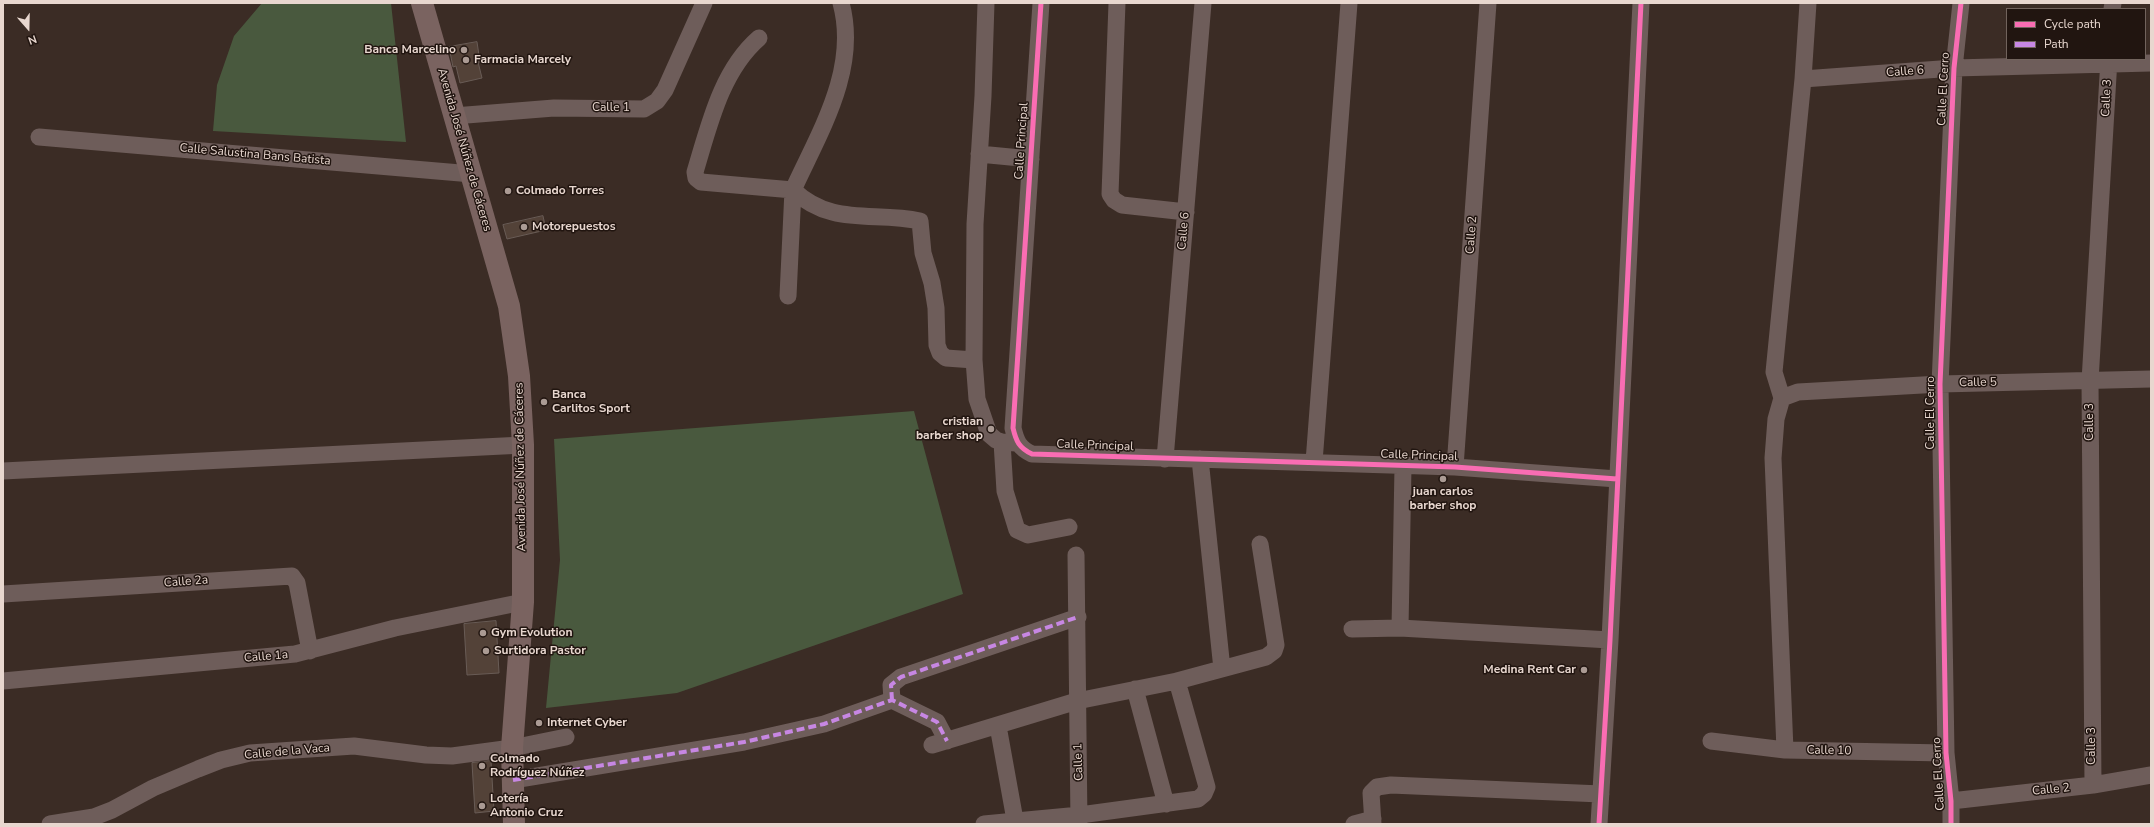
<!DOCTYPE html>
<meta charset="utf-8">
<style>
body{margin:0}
#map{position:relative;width:2154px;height:827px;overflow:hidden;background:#3b2c25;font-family:"Nunito Sans",sans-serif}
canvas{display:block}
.frame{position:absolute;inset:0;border:4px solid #e8d7cf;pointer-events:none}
.legend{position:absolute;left:2006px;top:8px;width:140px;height:52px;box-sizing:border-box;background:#211510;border:1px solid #71635c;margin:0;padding:5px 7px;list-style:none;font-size:12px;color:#e8d7cf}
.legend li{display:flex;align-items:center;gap:8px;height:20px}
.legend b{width:20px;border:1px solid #71635c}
.north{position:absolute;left:8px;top:8px;width:40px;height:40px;-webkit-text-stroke:3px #211510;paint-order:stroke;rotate:160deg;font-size:11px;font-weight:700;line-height:16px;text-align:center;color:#e8d7cf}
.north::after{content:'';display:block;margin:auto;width:14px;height:18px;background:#e8d7cf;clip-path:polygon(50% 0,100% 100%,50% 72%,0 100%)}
</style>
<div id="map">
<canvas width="2154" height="827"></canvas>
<div class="frame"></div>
<ul class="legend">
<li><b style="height:5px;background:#f96db3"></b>Cycle path</li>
<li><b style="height:5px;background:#c787e3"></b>Path</li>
</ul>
<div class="north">N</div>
</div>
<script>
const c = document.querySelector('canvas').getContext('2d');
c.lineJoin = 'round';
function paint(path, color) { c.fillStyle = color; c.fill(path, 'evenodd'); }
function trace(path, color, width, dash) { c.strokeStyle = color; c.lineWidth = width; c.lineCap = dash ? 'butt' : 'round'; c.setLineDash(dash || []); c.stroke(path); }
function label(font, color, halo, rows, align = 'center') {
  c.font = font + ' "Nunito Sans",sans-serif'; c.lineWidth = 3; c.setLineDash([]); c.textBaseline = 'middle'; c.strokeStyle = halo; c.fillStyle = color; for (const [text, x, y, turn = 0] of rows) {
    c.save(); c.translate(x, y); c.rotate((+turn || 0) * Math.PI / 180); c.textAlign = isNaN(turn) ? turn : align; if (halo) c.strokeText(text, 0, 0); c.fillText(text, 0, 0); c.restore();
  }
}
const green = new Path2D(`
 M 262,3 L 391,3 L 406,142 L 213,131 L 217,85 L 234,36 Z
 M 914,411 L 963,594 L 677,693 L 546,708 L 560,560 L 554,439 Z`);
const building = new Path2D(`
 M 477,42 L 480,62 L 478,62 L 482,78 L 460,83 L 456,66 L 453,67 L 449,47 Z
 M 543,216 L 546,230 L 507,239 L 503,225 Z
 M 496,621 L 499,673 L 467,675 L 464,624 Z
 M 491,761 L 494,811 L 475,813 L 472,763 Z`);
const minor = new Path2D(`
 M 841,3 C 859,69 820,131 793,190 C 832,227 873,211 920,221 L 923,253 L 932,283 L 936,308 L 937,345 L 940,353 L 946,358 L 974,360
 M 986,3 L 983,96 L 975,224 L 974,360 L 977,399 L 989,434 L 996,440 L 1002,442 L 1016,443
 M 1041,3 L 1013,428 C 1016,441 1019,448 1032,454 L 1455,467 L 1617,479
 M 1117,3 L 1110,194 L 1114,200 L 1122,205 L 1186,212
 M 2112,9 L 2113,3
 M 759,38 C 721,71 709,126 695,172 L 696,178 L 701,182 L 793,190 L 788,296
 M 1803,79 L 1954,68 L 2151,63
 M 454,116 L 554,108 L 644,109 L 657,101 L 665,90 L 704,3
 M 39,137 L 472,174
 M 979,154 L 1031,159
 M 1782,398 L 1798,392 L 1940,384 L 2151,379
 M 1002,442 L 1005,491 L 1017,530 L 1028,535 L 1069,527
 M 1165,459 L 1203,3
 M 1200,459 L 1222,669
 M 1314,462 L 1349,3
 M 1455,467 L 1488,3
 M 3,471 L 523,445
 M 1076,555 L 1079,824
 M 3,594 L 292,576 L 297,583 L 310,651
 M 1400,628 L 1403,467
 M 1352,629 L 1400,628 L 1610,640
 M 3,681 L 295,654 L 395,628 L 523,602
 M 1135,689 L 1166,804
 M 892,700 L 891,685 L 901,677 L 1078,617
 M 998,726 L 1015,820
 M 1711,741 L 1785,750 L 1946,753
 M 932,745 L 1077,701 L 1177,681 L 1266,657 L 1274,651 L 1276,645 L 1260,544
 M 1785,750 L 1773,458 L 1776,419 L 1782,398 L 1774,372 L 1803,79 L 1808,3
 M 513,780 L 744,742 L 824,724 L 892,700 L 937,722 L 947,741
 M 2093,785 L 2090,381 L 2109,59
 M 1951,801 L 2093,785 L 2151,775
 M 50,824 L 94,817 L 112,810 L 153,788 L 198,769 L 221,760 L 250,753 L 354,746 L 426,755 L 452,756 L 512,748 L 566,737
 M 984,824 L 1080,815 L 1198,799 L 1204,794 L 1207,787 L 1177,681
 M 1354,824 L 1373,819
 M 1373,824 L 1371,793 L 1377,787 L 1391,785 L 1601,794
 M 1599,824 L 1610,640 L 1641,3
 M 1951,824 L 1951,801 L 1946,753 L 1940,384 L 1954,68 L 1961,3`);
const major = new Path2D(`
 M 422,3 L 509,306 L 519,376 L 523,445 L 523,602 L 512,748 L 514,824`);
const quiet = new Path2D(`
 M 892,700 L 891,685 L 901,677 L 1078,617
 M 513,780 L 744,742 L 824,724 L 892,700 L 937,722 L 947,741`);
const cycleway = new Path2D(`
 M 1041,3 L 1013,428 C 1016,441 1019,448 1032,454 L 1455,467 L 1617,479
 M 1599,824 L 1610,640 L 1641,3
 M 1951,824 L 1951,801 L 1946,753 L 1940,384 L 1954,68 L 1961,3`);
const markers = [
 [464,50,4,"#ab9b94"],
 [466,60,4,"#ab9b94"],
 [508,191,4,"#ab9b94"],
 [524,227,4,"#ab9b94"],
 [544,402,4,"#ab9b94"],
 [991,429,4,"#ab9b94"],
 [1443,479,4,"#ab9b94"],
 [483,633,4,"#ab9b94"],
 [486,651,4,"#ab9b94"],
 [1584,670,4,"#ab9b94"],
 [539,723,4,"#ab9b94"],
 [482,766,4,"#ab9b94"],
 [482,806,4,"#ab9b94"]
];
const poiNames = [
 ["Banca Marcelino",456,50,"right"],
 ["Farmacia Marcely",474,60],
 ["Colmado Torres",516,191],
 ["Motorepuestos",532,227],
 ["Banca",552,395],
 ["Carlitos Sport",552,409],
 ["cristian",983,422,"right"],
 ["barber shop",983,436,"right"],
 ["juan carlos",1443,492,"center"],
 ["barber shop",1443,506,"center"],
 ["Gym Evolution",491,633],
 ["Surtidora Pastor",494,651],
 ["Medina Rent Car",1576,670,"right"],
 ["Internet Cyber",547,723],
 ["Colmado",490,759],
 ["Rodríguez Núñez",490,773],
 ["Lotería",490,799],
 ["Antonio Cruz",490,813]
];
const streetNames = [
 ["Calle 6",1905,72,-4],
 ["Calle El Cerro",1944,89,-87],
 ["Calle 3",2107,98,-87],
 ["Calle 1",611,108],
 ["Calle Principal",1022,141,-86],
 ["Avenida José Núñez de Cáceres",464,150,74],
 ["Calle Salustina Bans Batista",255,155,5],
 ["Calle 6",1184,231,-85],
 ["Calle 2",1472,235,-86],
 ["Calle 5",1978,383,-1],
 ["Calle El Cerro",1931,413,-90],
 ["Calle 3",2090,422,-90],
 ["Calle Principal",1095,446,2],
 ["Calle Principal",1419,456,2],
 ["Avenida José Núñez de Cáceres",521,467,-91],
 ["Calle 2a",186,582,-4],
 ["Calle 1a",266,657,-5],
 ["Calle 3",2092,746,-90],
 ["Calle 10",1829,751,1],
 ["Calle de la Vaca",287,752,-5],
 ["Calle 1",1079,762,-92],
 ["Calle El Cerro",1939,774,-93],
 ["Calle 2",2051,790,-6]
];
paint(green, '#49593e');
paint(building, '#534238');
trace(building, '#695c56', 1);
trace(minor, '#6e5d5a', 17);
trace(major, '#7a6360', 22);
trace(quiet, '#c787e3', 4, [8, 4]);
trace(cycleway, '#f96db3', 5);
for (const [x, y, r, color] of markers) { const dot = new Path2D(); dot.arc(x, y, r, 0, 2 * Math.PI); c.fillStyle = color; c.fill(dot); trace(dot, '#211510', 1.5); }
label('bold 12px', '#e8d7cf', '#211510', poiNames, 'left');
label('12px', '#e8d7cf', '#211510', streetNames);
</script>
